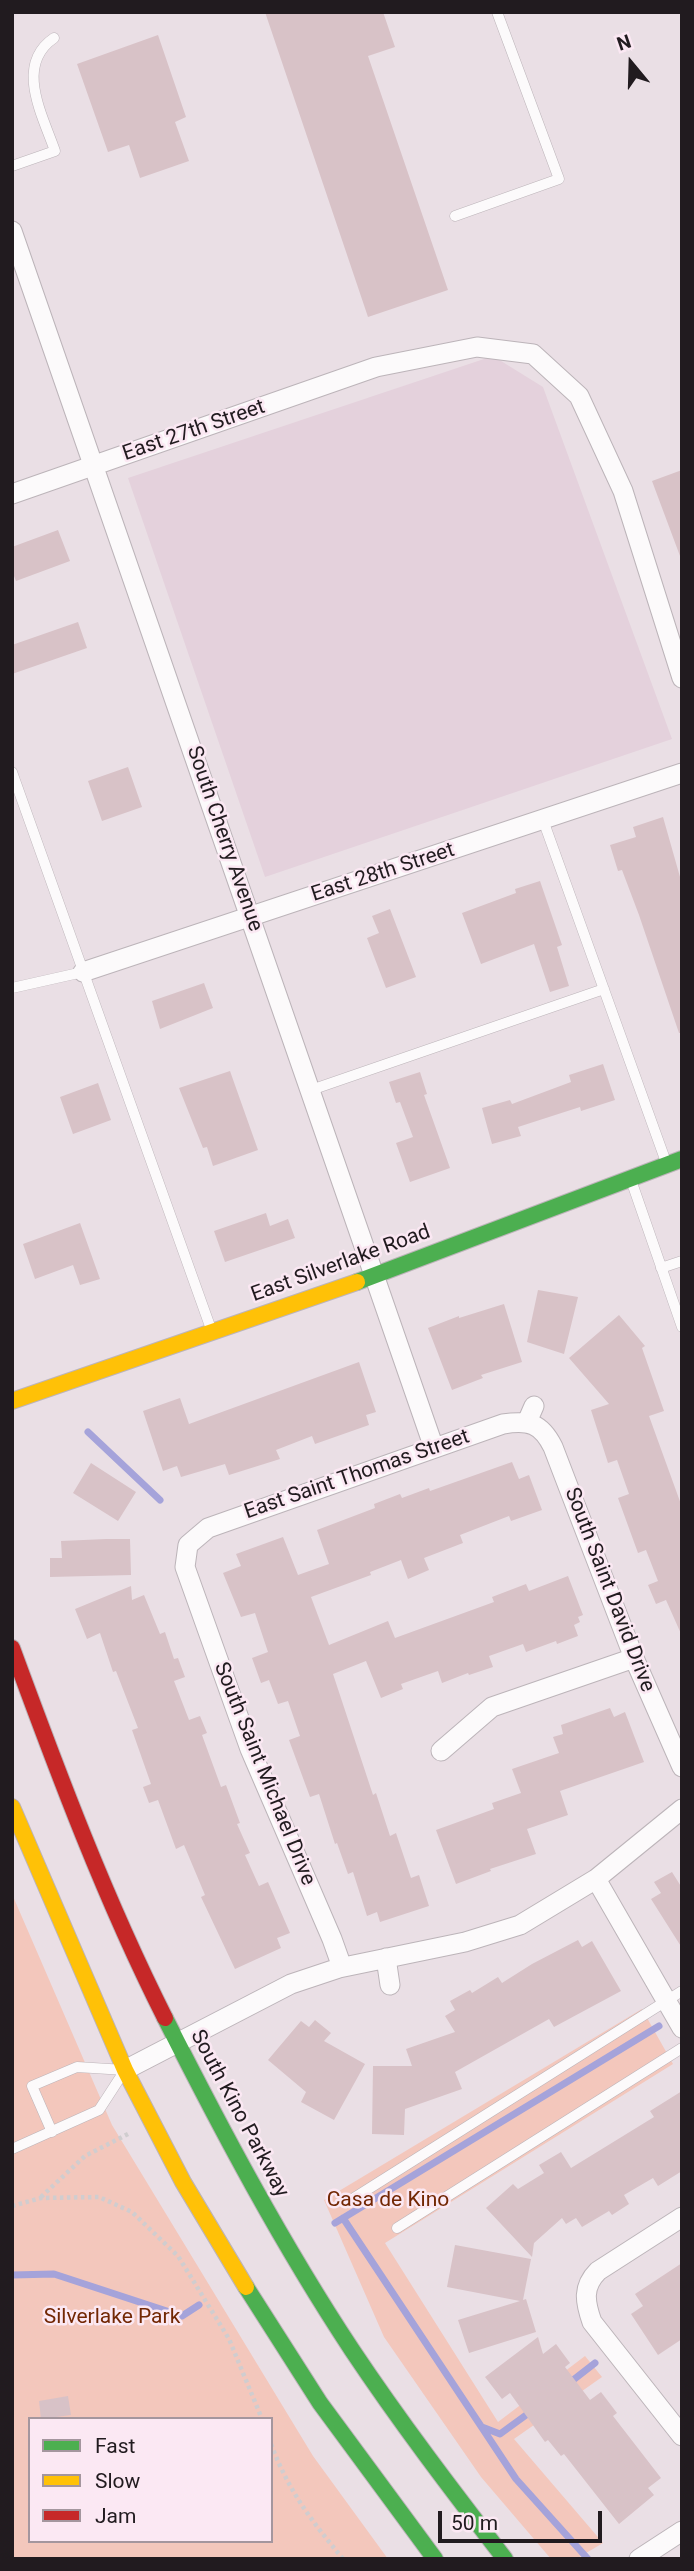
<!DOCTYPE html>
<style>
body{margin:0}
#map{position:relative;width:694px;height:2571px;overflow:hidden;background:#eadfe5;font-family:Roboto,sans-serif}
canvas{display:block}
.frame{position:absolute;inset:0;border:14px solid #211b1f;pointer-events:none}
.legend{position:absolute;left:28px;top:2417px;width:245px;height:126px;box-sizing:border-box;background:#fbe8f3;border:2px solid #a4969e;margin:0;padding:9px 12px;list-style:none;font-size:21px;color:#211b1f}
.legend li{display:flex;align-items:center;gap:14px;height:35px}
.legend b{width:35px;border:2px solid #a4969e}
.north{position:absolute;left:596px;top:28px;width:70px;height:70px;-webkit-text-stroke:5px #fbe8f3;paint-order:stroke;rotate:341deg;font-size:19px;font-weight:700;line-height:28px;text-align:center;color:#211b1f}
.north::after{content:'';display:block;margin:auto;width:24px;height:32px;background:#211b1f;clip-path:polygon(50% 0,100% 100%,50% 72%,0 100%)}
.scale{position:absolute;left:438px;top:2511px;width:164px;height:32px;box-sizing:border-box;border:4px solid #211b1f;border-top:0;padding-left:9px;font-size:21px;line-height:24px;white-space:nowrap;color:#211b1f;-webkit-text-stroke:5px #fbe8f3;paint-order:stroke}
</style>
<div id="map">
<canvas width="694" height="2571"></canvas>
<div class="frame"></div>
<ul class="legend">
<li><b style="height:9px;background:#4caf50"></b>Fast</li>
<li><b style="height:9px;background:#ffc107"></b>Slow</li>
<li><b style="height:9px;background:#c62828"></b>Jam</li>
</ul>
<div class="north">N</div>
<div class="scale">50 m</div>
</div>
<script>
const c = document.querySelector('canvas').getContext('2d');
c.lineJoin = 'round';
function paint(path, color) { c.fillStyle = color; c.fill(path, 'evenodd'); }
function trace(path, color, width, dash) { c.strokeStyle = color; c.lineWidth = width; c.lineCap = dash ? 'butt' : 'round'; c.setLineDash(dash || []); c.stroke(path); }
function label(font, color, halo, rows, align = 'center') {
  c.font = font + ' Roboto,sans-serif'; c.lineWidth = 5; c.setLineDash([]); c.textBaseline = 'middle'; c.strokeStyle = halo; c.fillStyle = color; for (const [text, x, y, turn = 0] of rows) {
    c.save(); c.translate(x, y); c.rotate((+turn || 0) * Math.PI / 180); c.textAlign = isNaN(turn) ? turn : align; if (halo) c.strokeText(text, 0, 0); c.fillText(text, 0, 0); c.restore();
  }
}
const built = new Path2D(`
 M 493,356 L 543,387 L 672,739 L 265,877 L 128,478 Z`);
const green = new Path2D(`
 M 12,1894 L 112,2125 L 313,2456 L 388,2559 L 12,2559 ZM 30,2419 L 271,2419 L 271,2541 L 30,2541 Z
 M 642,2009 L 673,2064 L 385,2243 L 498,2422 L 585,2356 L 602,2377 L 514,2439 L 603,2543 L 576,2559 L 551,2559 L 481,2477 L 384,2337 L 324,2200 Z`);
const stream = new Path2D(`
 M 88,1432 L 160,1500
 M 343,2218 L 516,2479 L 588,2559
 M 335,2223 L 659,2026
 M 12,2275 L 54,2274 L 182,2316 L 199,2305
 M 568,2384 L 595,2363
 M 482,2427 L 500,2434 L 533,2410`);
const building = new Path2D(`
 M 265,12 L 383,12 L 395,47 L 368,56 L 448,290 L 368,317 Z
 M 158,35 L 186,117 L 175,122 L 189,161 L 140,178 L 129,145 L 108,152 L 77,64 Z
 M 682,470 L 682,556 L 680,556 L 652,481 Z
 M 58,530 L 70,561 L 16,581 L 12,571 L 12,547 Z
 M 78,622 L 87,648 L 12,674 L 12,645 Z
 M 128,767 L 142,807 L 102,821 L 88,781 Z
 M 663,817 L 682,884 L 682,1033 L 679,1033 L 639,915 L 622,870 L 618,871 L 610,845 L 636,837 L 633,827 Z
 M 540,881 L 562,945 L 557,947 L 569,986 L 550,992 L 534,944 L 481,964 L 462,913 L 516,893 L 515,889 Z
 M 390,909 L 416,977 L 386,988 L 367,938 L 379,933 L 372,916 Z
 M 204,983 L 213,1008 L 160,1029 L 152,1001 Z
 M 603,1064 L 615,1100 L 581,1111 L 580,1107 L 518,1127 L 521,1136 L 492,1144 L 482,1108 L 510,1100 L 512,1104 L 571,1082 L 569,1075 Z
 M 230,1071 L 258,1150 L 213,1166 L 207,1147 L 203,1148 L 179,1088 Z
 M 420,1072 L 427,1094 L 424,1095 L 450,1168 L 410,1182 L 396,1143 L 413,1137 L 400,1102 L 396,1103 L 389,1082 Z
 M 98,1083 L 111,1120 L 73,1134 L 60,1097 Z
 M 266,1213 L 270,1226 L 288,1219 L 295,1238 L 225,1262 L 214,1231 Z
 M 80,1223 L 100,1279 L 80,1285 L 73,1265 L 35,1279 L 23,1244 Z
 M 538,1290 L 578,1297 L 564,1354 L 527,1342 Z
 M 504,1304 L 522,1362 L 481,1375 L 483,1378 L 452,1390 L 428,1328 L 459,1316 L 459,1318 Z
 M 619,1315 L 645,1346 L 642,1348 L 664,1411 L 649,1416 L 682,1507 L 682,1636 L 666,1600 L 656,1604 L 648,1585 L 658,1581 L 646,1550 L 638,1553 L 618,1498 L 629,1494 L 617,1460 L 608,1463 L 591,1410 L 609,1404 L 569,1358 Z
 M 359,1362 L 376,1412 L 366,1415 L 369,1425 L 315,1444 L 312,1436 L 276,1450 L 280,1459 L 229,1475 L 225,1464 L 181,1477 L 177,1466 L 163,1471 L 143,1411 L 180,1398 L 189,1424 Z
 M 512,1462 L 519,1479 L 529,1475 L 542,1510 L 511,1521 L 509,1516 L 460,1535 L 463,1543 L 424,1558 L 429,1570 L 408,1579 L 401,1560 L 370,1572 L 371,1575 L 311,1597 L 329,1645 L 388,1621 L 395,1638 L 494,1602 L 492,1597 L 526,1584 L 529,1591 L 568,1576 L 583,1615 L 578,1617 L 580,1622 L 574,1625 L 578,1636 L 557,1644 L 556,1641 L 526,1652 L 523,1644 L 489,1656 L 493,1667 L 469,1675 L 468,1673 L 442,1683 L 438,1671 L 401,1684 L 403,1689 L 381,1698 L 366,1661 L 333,1674 L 373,1795 L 376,1793 L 390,1836 L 396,1833 L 411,1878 L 419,1875 L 429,1906 L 380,1922 L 377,1912 L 367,1916 L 353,1872 L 348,1874 L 337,1843 L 335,1844 L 319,1794 L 310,1797 L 289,1740 L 300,1736 L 288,1701 L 278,1704 L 269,1680 L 261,1683 L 252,1658 L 268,1652 L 255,1613 L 241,1617 L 223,1573 L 241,1566 L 236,1554 L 283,1537 L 298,1575 L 329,1564 L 317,1530 L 375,1508 L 374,1504 L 400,1494 L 402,1498 L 429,1488 L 430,1491 Z
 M 91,1463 L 136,1492 L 118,1521 L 73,1493 Z
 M 106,1539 L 130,1539 L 131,1575 L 50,1577 L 50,1558 L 62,1558 L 61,1541 Z
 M 131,1586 L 132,1600 L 144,1595 L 160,1634 L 165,1632 L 174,1659 L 178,1658 L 185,1677 L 174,1681 L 189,1720 L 200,1716 L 207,1733 L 202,1735 L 221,1787 L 226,1785 L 240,1823 L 237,1824 L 250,1853 L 245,1855 L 259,1886 L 268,1882 L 290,1933 L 277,1938 L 281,1948 L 235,1969 L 201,1897 L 205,1895 L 184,1845 L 176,1849 L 158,1800 L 149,1803 L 143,1787 L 151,1784 L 132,1730 L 138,1728 L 116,1671 L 113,1672 L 100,1633 L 87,1639 L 75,1609 Z
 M 610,1708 L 614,1717 L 625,1712 L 644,1762 L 560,1791 L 568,1815 L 527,1829 L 536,1854 L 490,1869 L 491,1871 L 456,1884 L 436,1830 L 494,1809 L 492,1803 L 521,1793 L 512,1769 L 559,1753 L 553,1737 L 563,1734 L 561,1725 Z
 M 672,1872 L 682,1888 L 682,1948 L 651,1899 L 661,1893 L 654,1882 Z
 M 578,1940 L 582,1947 L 592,1941 L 621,1991 L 554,2027 L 549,2019 L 455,2072 L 462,2089 L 405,2109 L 404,2135 L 372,2134 L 373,2066 L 412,2066 L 406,2049 L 455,2032 L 445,2016 L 455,2010 L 450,2001 L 470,1990 L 472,1993 L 498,1977 L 502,1983 L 532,1964 Z
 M 315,2020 L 331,2033 L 324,2041 L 365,2064 L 334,2120 L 301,2102 L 306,2092 L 268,2060 L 301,2021 L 309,2027 Z
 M 682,2091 L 682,2171 L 658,2186 L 653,2178 L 624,2195 L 629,2204 L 612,2215 L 609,2211 L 582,2227 L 576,2218 L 566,2224 L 562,2218 L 534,2243 L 532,2257 L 486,2208 L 513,2184 L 518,2189 L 544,2173 L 539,2165 L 561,2152 L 571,2168 L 654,2117 L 650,2111 Z
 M 455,2245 L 531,2259 L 523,2300 L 526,2299 L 536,2332 L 469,2353 L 458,2320 L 520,2301 L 447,2287 Z
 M 682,2263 L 682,2339 L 658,2355 L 631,2314 L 643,2306 L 635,2294 Z
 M 538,2337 L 543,2354 L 556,2344 L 570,2363 L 565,2367 L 590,2400 L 601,2392 L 617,2413 L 613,2416 L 661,2478 L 648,2488 L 654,2495 L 619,2524 L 564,2454 L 561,2456 L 548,2440 L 545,2442 L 510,2393 L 502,2399 L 485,2377 Z
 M 68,2396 L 71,2415 L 41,2419 L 39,2401 Z`);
const path = new Path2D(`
 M 41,2197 L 85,2156 L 128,2134
 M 12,2206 L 41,2198 L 99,2197 L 132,2212 L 178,2256 L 229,2339 L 262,2419
 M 271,2444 C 289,2492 311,2520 343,2559`);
const lane = new Path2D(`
 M 12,166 L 55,151 C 43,116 14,65 54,38
 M 455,216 L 559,179 L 497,12
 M 12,772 L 211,1329
 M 543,820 L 666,1162
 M 12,988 L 83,972
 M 311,1090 L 604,989
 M 631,1180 L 682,1327
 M 661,1268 L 682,1261
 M 12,2149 L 99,2110 L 125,2070 L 77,2067 L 32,2086 L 52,2132
 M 354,2198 L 682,1991
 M 397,2228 L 682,2048`);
const street = new Path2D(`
 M 12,231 L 434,1448
 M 12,494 L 376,367 L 477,347 L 533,354 L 579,396 L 623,491 L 682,678
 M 83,972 L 682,773
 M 527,1422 L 534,1406
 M 441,1751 L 492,1707 L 634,1658
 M 596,1879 L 682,2028
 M 386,1958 L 390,1985
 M 342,1967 L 332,1939 L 250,1749 L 185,1567 L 188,1545 L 208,1528 L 503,1424 C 529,1420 541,1423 553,1447 L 634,1658 L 682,1767
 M 125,2070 L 291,1984 L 339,1968 L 465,1942 L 520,1925 L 596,1879 L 682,1809
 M 682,2217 L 598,2271 C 582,2287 585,2302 592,2322 L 682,2436
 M 639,2559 L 682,2531`);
const fast = new Path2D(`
 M 357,1282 L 682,1159
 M 165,2018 C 222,2131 282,2244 352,2350 C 400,2422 452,2490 505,2559
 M 246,2287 L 320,2403 L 435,2559`);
const slow = new Path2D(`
 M 12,1401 L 357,1282
 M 12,1807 L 125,2070 L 183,2182 L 246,2287`);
const jam = new Path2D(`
 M 12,1648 C 58,1773 105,1899 165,2018`);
const streetNames = [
 ["East 27th Street",194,431,-19],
 ["South Cherry Avenue",224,839,71],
 ["East 28th Street",383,873,-18],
 ["East Silverlake Road",341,1264,-20],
 ["East Saint Thomas Street",357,1475,-19],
 ["South Saint David Drive",609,1590,69],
 ["South Saint Michael Drive",264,1774,68],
 ["South Kino Parkway",239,2114,62]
];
const parkNames = [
 ["Casa de Kino",388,2201],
 ["Silverlake Park",112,2318]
];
paint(built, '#e4d1dc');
paint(green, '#f3c7bc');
trace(stream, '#a5a3da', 7);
paint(building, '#d8c2c7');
trace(lane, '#bcb4b9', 11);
trace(street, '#bcb4b9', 21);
trace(fast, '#bcb4b9', 18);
trace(slow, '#bcb4b9', 18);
trace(jam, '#bcb4b9', 18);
trace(path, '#d0cdcf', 4.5, [3.5, 3.5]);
trace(lane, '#fcfafb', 10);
trace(street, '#fcfafb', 19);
trace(fast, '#4caf50', 16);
trace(slow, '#ffc107', 16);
trace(jam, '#c62828', 16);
label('21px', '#211b1f', '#fbe8f3', streetNames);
label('21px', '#722704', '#fbe8f3', parkNames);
</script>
